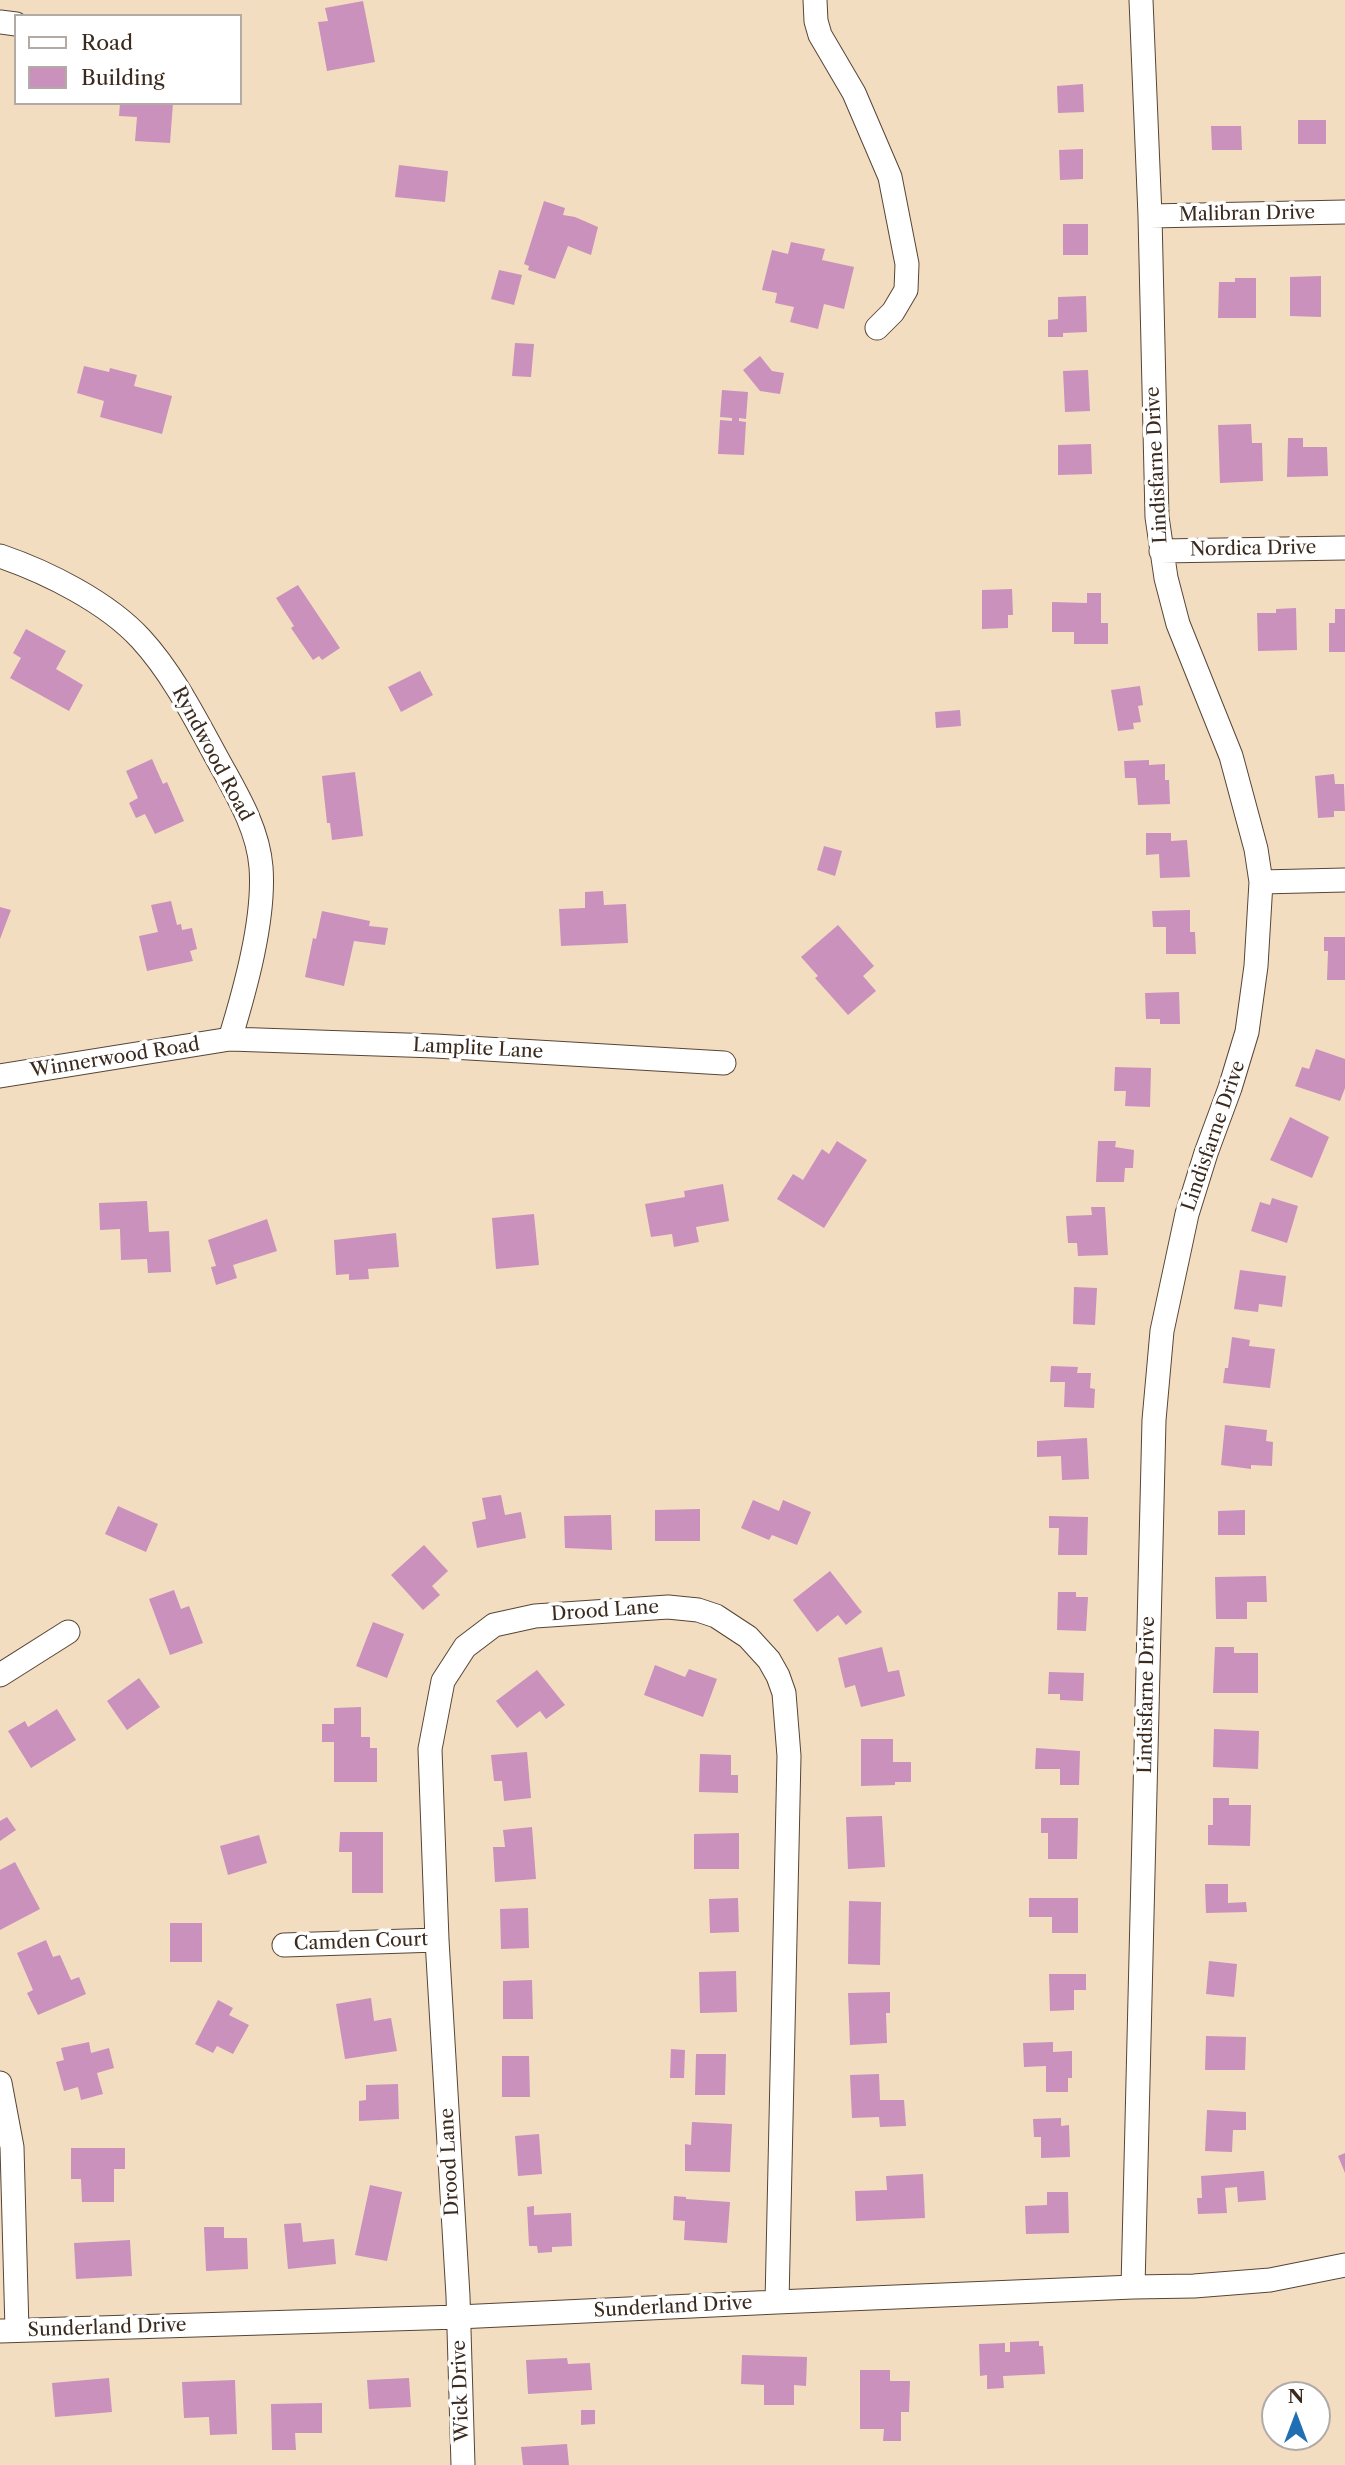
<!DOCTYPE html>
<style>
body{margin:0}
#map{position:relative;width:1345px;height:2465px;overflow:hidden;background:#f3ddc1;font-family:"Libre Caslon Text",serif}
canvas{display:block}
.legend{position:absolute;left:14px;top:14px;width:228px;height:91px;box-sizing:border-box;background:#fff;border:2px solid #b1aaa5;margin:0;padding:9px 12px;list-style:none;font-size:21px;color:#3b2a1e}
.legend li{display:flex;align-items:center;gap:14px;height:35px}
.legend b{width:35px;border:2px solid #b1aaa5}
.north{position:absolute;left:1261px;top:2381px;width:70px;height:70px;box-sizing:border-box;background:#fff;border:2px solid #b1aaa5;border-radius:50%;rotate:0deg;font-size:19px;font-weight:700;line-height:28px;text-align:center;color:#3b2a1e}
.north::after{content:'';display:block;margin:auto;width:24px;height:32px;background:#1f6fb2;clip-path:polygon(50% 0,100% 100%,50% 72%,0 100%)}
</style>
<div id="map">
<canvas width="1345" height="2465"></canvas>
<ul class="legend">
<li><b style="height:9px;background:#fff"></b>Road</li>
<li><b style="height:19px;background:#c991bc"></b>Building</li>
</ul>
<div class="north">N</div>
</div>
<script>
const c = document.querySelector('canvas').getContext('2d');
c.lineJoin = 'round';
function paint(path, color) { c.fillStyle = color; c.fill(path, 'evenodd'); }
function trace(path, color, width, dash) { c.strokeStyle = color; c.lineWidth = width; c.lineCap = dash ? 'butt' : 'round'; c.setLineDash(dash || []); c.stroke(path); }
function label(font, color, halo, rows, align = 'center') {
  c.font = font + ' "Libre Caslon Text",serif'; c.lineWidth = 7; c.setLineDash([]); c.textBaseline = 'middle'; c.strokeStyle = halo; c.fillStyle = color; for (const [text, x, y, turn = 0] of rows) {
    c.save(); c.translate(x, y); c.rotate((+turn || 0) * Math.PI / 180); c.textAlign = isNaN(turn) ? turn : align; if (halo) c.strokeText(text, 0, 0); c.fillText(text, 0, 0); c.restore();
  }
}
const building = new Path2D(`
 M 363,1 L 375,62 L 327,71 L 318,22 L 328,21 L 325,8 Z
 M 1083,84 L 1084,112 L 1058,113 L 1057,86 Z
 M 120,103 L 173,103 L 170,143 L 135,141 L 137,117 L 119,116 Z
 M 1298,120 L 1326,120 L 1326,144 L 1298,144 Z
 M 1211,126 L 1241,126 L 1242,150 L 1212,150 Z
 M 1083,149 L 1083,179 L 1060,180 L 1059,150 Z
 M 399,165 L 448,171 L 445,202 L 395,197 Z
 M 544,201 L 565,208 L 563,215 L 575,217 L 598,227 L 591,255 L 568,246 L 555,279 L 528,270 L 529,266 L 524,264 Z
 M 1063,224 L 1088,224 L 1088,255 L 1063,255 Z
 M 791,242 L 825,249 L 822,260 L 854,267 L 844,309 L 824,304 L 818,329 L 790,322 L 794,307 L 775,303 L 777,293 L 762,290 L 772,250 L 788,254 Z
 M 499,270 L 522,275 L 514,305 L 491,299 Z
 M 1321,276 L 1321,317 L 1290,316 L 1290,277 Z
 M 1235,278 L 1256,278 L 1256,318 L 1218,318 L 1219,282 L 1235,282 Z
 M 1086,296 L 1087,332 L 1063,333 L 1063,337 L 1048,337 L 1048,320 L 1058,319 L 1058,297 Z
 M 515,343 L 534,344 L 531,377 L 512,376 Z
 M 760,356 L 772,371 L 784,373 L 780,394 L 760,391 L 743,370 Z
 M 84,366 L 109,372 L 110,368 L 137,375 L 134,386 L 172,396 L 162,434 L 100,417 L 104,401 L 77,393 Z
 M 1088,370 L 1090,411 L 1065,412 L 1063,371 Z
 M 722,390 L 748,392 L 746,419 L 739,418 L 739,421 L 746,422 L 744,455 L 718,454 L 720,420 L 732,421 L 732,418 L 720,417 Z
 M 1251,424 L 1252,443 L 1262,443 L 1263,481 L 1220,483 L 1218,425 Z
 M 1288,438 L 1303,438 L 1303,447 L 1327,447 L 1328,476 L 1287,477 Z
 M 1091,444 L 1092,474 L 1058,475 L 1058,445 Z
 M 298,585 L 340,648 L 322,660 L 319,656 L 313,660 L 291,628 L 294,626 L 276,598 Z
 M 1012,589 L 1013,615 L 1008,615 L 1008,628 L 982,629 L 982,590 Z
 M 1087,593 L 1101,593 L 1101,623 L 1108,623 L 1108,644 L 1074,644 L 1074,632 L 1052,632 L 1052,602 L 1087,603 Z
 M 1296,608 L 1297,650 L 1258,651 L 1257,613 L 1276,613 L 1276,609 Z
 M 1335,609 L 1345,609 L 1345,652 L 1329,652 L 1329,623 L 1335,623 Z
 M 26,629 L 66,651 L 56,669 L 83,685 L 69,711 L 10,678 L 21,658 L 13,653 Z
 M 420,671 L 433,695 L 401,712 L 388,687 Z
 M 1140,686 L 1143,705 L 1138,706 L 1141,722 L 1133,723 L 1134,729 L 1118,731 L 1111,690 Z
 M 960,710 L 961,726 L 936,728 L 935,712 Z
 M 152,759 L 163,784 L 167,782 L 184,821 L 155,834 L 145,814 L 136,818 L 129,803 L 138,798 L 126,771 Z
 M 1149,760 L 1149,765 L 1165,764 L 1165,780 L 1169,780 L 1170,804 L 1138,805 L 1136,778 L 1125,778 L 1124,761 Z
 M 355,772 L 363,836 L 332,840 L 330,823 L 327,823 L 322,776 Z
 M 1334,774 L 1335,784 L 1344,784 L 1345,811 L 1334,811 L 1334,817 L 1318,818 L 1315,776 Z
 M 1146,833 L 1171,833 L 1171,841 L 1187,840 L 1190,877 L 1160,878 L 1159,854 L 1146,855 Z
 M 824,846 L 842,851 L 835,876 L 817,870 Z
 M 603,891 L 604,905 L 626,904 L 628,943 L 561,946 L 559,909 L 585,908 L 585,892 Z
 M 171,901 L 177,925 L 181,924 L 182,930 L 192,928 L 197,949 L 190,951 L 193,961 L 147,971 L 139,936 L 158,932 L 151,905 Z
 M 0,907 L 11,910 L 0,939 Z
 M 1190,910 L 1190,932 L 1195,932 L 1196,954 L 1166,954 L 1166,927 L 1153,927 L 1152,911 Z
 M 322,911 L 370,921 L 369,926 L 388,928 L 385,945 L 354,941 L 344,986 L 305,977 L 313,938 L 316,939 Z
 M 838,925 L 874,966 L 863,976 L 876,991 L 848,1015 L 815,978 L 818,976 L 801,957 Z
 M 1324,937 L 1345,937 L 1345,980 L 1327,980 L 1328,951 L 1324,951 Z
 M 1179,992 L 1180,1024 L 1160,1024 L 1160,1019 L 1146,1019 L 1145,993 Z
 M 1316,1049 L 1345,1059 L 1345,1088 L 1340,1101 L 1295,1086 L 1302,1067 L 1309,1069 Z
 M 1115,1067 L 1151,1068 L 1150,1107 L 1125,1106 L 1126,1091 L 1114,1091 Z
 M 1290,1117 L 1329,1137 L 1312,1178 L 1270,1160 Z
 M 837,1141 L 867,1160 L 824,1228 L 777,1199 L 793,1174 L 803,1180 L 822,1149 L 829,1154 Z
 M 1098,1141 L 1116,1141 L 1115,1147 L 1134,1150 L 1133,1168 L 1125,1168 L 1124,1182 L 1096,1182 Z
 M 723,1184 L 729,1221 L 696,1227 L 699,1242 L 674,1247 L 672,1234 L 651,1237 L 645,1204 L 685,1197 L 684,1191 Z
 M 1272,1198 L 1298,1206 L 1287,1243 L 1251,1231 L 1260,1202 L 1270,1205 Z
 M 147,1201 L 149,1232 L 169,1231 L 171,1272 L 148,1273 L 147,1259 L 121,1260 L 120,1229 L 100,1230 L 99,1203 Z
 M 1091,1207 L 1105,1207 L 1108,1255 L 1078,1256 L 1077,1243 L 1068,1243 L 1066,1216 L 1092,1215 Z
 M 534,1214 L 539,1265 L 496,1269 L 492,1218 Z
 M 267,1219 L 277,1251 L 233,1265 L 237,1278 L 216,1285 L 211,1267 L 216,1266 L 208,1240 Z
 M 396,1233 L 399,1267 L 368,1269 L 369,1279 L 349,1280 L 349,1274 L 336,1275 L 334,1240 Z
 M 1240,1270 L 1286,1276 L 1282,1307 L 1259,1304 L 1258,1312 L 1234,1309 Z
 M 1074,1287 L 1097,1288 L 1095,1325 L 1073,1324 Z
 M 1232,1337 L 1250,1340 L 1249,1346 L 1275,1349 L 1270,1388 L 1223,1383 L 1225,1368 L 1228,1368 Z
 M 1051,1366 L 1078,1367 L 1077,1373 L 1091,1373 L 1090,1388 L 1095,1389 L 1094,1408 L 1064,1407 L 1065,1382 L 1050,1382 Z
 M 1225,1425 L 1267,1430 L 1266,1441 L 1273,1442 L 1272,1466 L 1251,1465 L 1251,1469 L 1221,1465 Z
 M 1087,1438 L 1089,1479 L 1062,1480 L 1061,1456 L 1037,1457 L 1037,1441 Z
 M 501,1495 L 505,1515 L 521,1512 L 526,1538 L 477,1548 L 472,1522 L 486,1519 L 482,1498 Z
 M 753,1500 L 779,1511 L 783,1500 L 811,1512 L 797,1545 L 772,1535 L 769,1540 L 741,1528 Z
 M 118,1506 L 158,1524 L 146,1552 L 105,1534 Z
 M 700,1509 L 700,1541 L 655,1541 L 655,1510 Z
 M 1245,1510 L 1245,1535 L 1218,1535 L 1218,1511 Z
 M 611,1515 L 612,1550 L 565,1548 L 564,1516 Z
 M 1049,1516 L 1088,1517 L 1087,1555 L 1058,1555 L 1059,1528 L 1049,1528 Z
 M 424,1545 L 448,1571 L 432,1586 L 440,1595 L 423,1610 L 391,1575 Z
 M 830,1571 L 862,1612 L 846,1625 L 838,1615 L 817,1632 L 793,1600 Z
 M 1266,1576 L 1267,1602 L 1247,1602 L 1247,1619 L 1216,1619 L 1215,1577 Z
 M 174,1590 L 181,1609 L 189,1606 L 203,1643 L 170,1655 L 149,1599 Z
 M 1058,1592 L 1076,1592 L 1076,1597 L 1088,1597 L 1086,1631 L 1057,1630 Z
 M 373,1622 L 404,1634 L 387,1678 L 356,1666 Z
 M 882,1647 L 888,1672 L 899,1670 L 905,1696 L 861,1707 L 855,1685 L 845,1688 L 838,1658 Z
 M 1215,1647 L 1234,1647 L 1234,1653 L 1258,1653 L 1258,1693 L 1213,1693 Z
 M 655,1665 L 685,1677 L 689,1669 L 717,1679 L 703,1717 L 644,1695 Z
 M 537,1670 L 565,1705 L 546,1719 L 540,1711 L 517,1728 L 496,1701 Z
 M 1049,1672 L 1084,1673 L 1083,1701 L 1060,1700 L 1060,1694 L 1048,1694 Z
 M 139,1678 L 160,1707 L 127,1730 L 107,1701 Z
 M 361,1707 L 361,1737 L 370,1737 L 370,1748 L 377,1748 L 377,1782 L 334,1782 L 334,1742 L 322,1742 L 322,1724 L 334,1724 L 334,1708 Z
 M 57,1709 L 76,1740 L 31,1768 L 8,1731 L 25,1721 L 28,1727 Z
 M 1214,1729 L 1259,1731 L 1258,1769 L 1213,1767 Z
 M 861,1739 L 893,1739 L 893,1762 L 911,1762 L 911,1782 L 895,1782 L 895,1785 L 861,1786 Z
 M 1036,1748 L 1080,1751 L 1079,1785 L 1060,1785 L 1060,1769 L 1035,1769 Z
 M 527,1752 L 531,1798 L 504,1801 L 502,1781 L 494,1781 L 491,1755 Z
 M 700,1754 L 731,1755 L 731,1775 L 738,1775 L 738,1793 L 699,1792 Z
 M 1213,1798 L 1229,1798 L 1229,1805 L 1251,1805 L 1250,1846 L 1208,1845 L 1208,1825 L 1213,1825 Z
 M 882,1816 L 885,1867 L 848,1869 L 846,1817 Z
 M 7,1817 L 16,1830 L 0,1841 L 0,1821 Z
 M 1041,1818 L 1078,1818 L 1077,1859 L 1048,1859 L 1048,1833 L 1041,1833 Z
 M 532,1827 L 536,1879 L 495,1882 L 493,1847 L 505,1847 L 503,1830 Z
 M 340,1832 L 383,1832 L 383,1893 L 352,1893 L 352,1852 L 339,1852 Z
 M 739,1833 L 739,1869 L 694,1869 L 694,1834 Z
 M 259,1835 L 267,1863 L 228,1875 L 220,1846 Z
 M 15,1862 L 40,1909 L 0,1930 L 0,1870 Z
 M 1205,1884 L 1228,1884 L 1228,1903 L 1246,1902 L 1247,1912 L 1206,1913 Z
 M 738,1898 L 739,1932 L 710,1933 L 709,1899 Z
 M 1029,1898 L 1078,1898 L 1078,1933 L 1052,1933 L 1052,1917 L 1029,1917 Z
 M 849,1901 L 881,1902 L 880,1965 L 848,1964 Z
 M 528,1908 L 529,1948 L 501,1949 L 500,1909 Z
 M 170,1923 L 202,1923 L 202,1962 L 170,1962 Z
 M 46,1940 L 53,1957 L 60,1955 L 71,1980 L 79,1977 L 86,1994 L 38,2015 L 27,1993 L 33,1990 L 17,1953 Z
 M 1209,1961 L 1237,1964 L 1234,1997 L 1206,1994 Z
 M 736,1971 L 737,2012 L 700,2013 L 699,1972 Z
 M 1049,1974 L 1086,1974 L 1086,1990 L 1074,1990 L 1074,2010 L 1050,2011 Z
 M 532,1980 L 533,2019 L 503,2019 L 503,1981 Z
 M 890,1992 L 890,2013 L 886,2013 L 887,2043 L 850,2045 L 848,1993 Z
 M 371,1998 L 374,2021 L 391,2018 L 397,2051 L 345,2059 L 336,2004 Z
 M 218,2000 L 233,2008 L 229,2015 L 249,2025 L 233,2054 L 217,2046 L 213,2053 L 195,2044 Z
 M 1206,2036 L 1246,2037 L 1245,2070 L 1205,2070 Z
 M 89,2042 L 91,2053 L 109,2048 L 114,2068 L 97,2073 L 103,2094 L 81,2100 L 78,2087 L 64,2091 L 56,2062 L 64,2060 L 61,2048 Z
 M 1053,2042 L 1053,2052 L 1072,2051 L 1072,2078 L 1068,2078 L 1068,2092 L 1046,2092 L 1046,2066 L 1024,2067 L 1023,2043 Z
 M 671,2049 L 685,2050 L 684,2078 L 670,2078 Z
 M 696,2054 L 726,2054 L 725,2095 L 695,2095 Z
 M 502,2056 L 529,2056 L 530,2097 L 502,2097 Z
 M 879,2074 L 880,2100 L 904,2100 L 906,2126 L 880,2127 L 879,2117 L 852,2118 L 850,2075 Z
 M 398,2084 L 399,2119 L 359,2121 L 359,2101 L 366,2100 L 366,2085 Z
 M 1207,2110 L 1246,2112 L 1246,2130 L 1233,2130 L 1232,2152 L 1205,2151 Z
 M 1061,2118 L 1061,2126 L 1069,2125 L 1070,2157 L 1041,2158 L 1041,2137 L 1034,2137 L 1033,2119 Z
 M 692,2122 L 732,2124 L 730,2172 L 685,2171 L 685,2144 L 691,2145 Z
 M 539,2134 L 542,2174 L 518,2176 L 515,2136 Z
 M 71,2148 L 125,2148 L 125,2169 L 114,2169 L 114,2202 L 82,2202 L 81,2179 L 71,2179 Z
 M 1345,2153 L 1345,2173 L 1338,2156 Z
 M 1264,2171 L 1266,2200 L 1238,2202 L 1237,2187 L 1225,2188 L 1227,2213 L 1198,2214 L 1197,2198 L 1202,2198 L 1201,2176 Z
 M 923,2174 L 925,2218 L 856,2221 L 855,2191 L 887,2190 L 886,2176 Z
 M 370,2185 L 402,2192 L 387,2261 L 355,2255 Z
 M 1047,2192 L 1068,2192 L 1069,2233 L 1026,2234 L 1025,2206 L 1047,2205 Z
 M 674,2196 L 686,2197 L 686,2199 L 730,2202 L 727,2243 L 684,2240 L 685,2221 L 673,2220 Z
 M 534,2206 L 534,2215 L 571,2213 L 572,2246 L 552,2247 L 552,2252 L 538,2253 L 537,2246 L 529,2246 L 527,2207 Z
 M 301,2223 L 303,2242 L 334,2239 L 336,2264 L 288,2269 L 284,2224 Z
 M 204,2227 L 224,2227 L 224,2238 L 247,2238 L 248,2269 L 206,2271 Z
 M 130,2240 L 132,2276 L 76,2279 L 74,2243 Z
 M 1039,2341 L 1039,2346 L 1043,2346 L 1045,2374 L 1003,2376 L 1004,2388 L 987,2389 L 987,2375 L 980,2376 L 979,2344 L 1005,2343 L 1005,2352 L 1010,2352 L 1010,2342 Z
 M 742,2355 L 807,2357 L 806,2386 L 794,2385 L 794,2405 L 764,2405 L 764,2385 L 741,2384 Z
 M 567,2358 L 568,2364 L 590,2363 L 592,2390 L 528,2394 L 526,2360 Z
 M 860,2370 L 890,2370 L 890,2381 L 910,2381 L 909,2412 L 901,2412 L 901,2441 L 883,2441 L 884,2429 L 860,2429 Z
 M 109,2378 L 112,2412 L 55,2417 L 52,2383 Z
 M 409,2378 L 411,2407 L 369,2409 L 367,2380 Z
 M 235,2380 L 237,2434 L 210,2435 L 209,2417 L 184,2418 L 182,2382 Z
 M 322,2403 L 322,2433 L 295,2433 L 296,2450 L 272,2450 L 271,2404 Z
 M 581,2410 L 595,2410 L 595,2424 L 581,2425 Z
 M 567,2444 L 569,2465 L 523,2465 L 521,2447 Z`);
const minor = new Path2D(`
 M 815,0 L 816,21 L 820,35 L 854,93 L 890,177 L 907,264 L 906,290 L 893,312 L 877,328
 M 0,22 L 16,24
 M 1150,216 L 1345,212
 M 1161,551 L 1345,548
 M 0,556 C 47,572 107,602 141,639 C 173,674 195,718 218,760 C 236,793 258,828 261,867 C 265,919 245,990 230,1039
 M 1261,882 L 1345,880
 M 0,1076 L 230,1039 L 435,1046 L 724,1063
 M 0,1675 L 68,1632
 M 284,1945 L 437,1940
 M 0,2083 L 12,2147 L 17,2330
 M 1133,2287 L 1154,1420 L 1162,1331 L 1187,1214 L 1206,1153 L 1230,1088 L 1247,1032 L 1256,966 L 1261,882 L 1256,849 L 1231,756 L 1178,624 L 1166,578 L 1157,517 L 1150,216 L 1141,0
 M 0,2331 L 458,2317 L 777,2302 L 1133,2287 L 1194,2286 L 1270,2280 L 1345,2265
 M 463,2465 L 458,2296 L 437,1940 L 430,1749 L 443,1681 L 465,1647 L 494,1625 L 535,1616 L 668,1607 L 698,1610 L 716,1616 L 748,1637 L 769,1660 L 778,1676 L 784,1693 L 789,1756 L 777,2302`);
const streetNames = [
 ["Malibran Drive",1247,214,-1],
 ["Lindisfarne Drive",1157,465,-93],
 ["Nordica Drive",1253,549,-1],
 ["Ryndwood Road",212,754,62],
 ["Lamplite Lane",478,1049,3],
 ["Winnerwood Road",115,1058,-9],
 ["Lindisfarne Drive",1214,1136,-71],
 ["Drood Lane",605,1611,-4],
 ["Lindisfarne Drive",1147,1695,-89],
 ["Camden Court",361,1942,-2],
 ["Drood Lane",450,2162,-93],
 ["Sunderland Drive",673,2307,-3],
 ["Sunderland Drive",107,2328,-2],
 ["Wick Drive",461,2391,-92]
];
paint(building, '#c991bc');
trace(minor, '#574536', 25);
trace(minor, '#fff', 23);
label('19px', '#3b2a1e', '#fff', streetNames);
</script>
